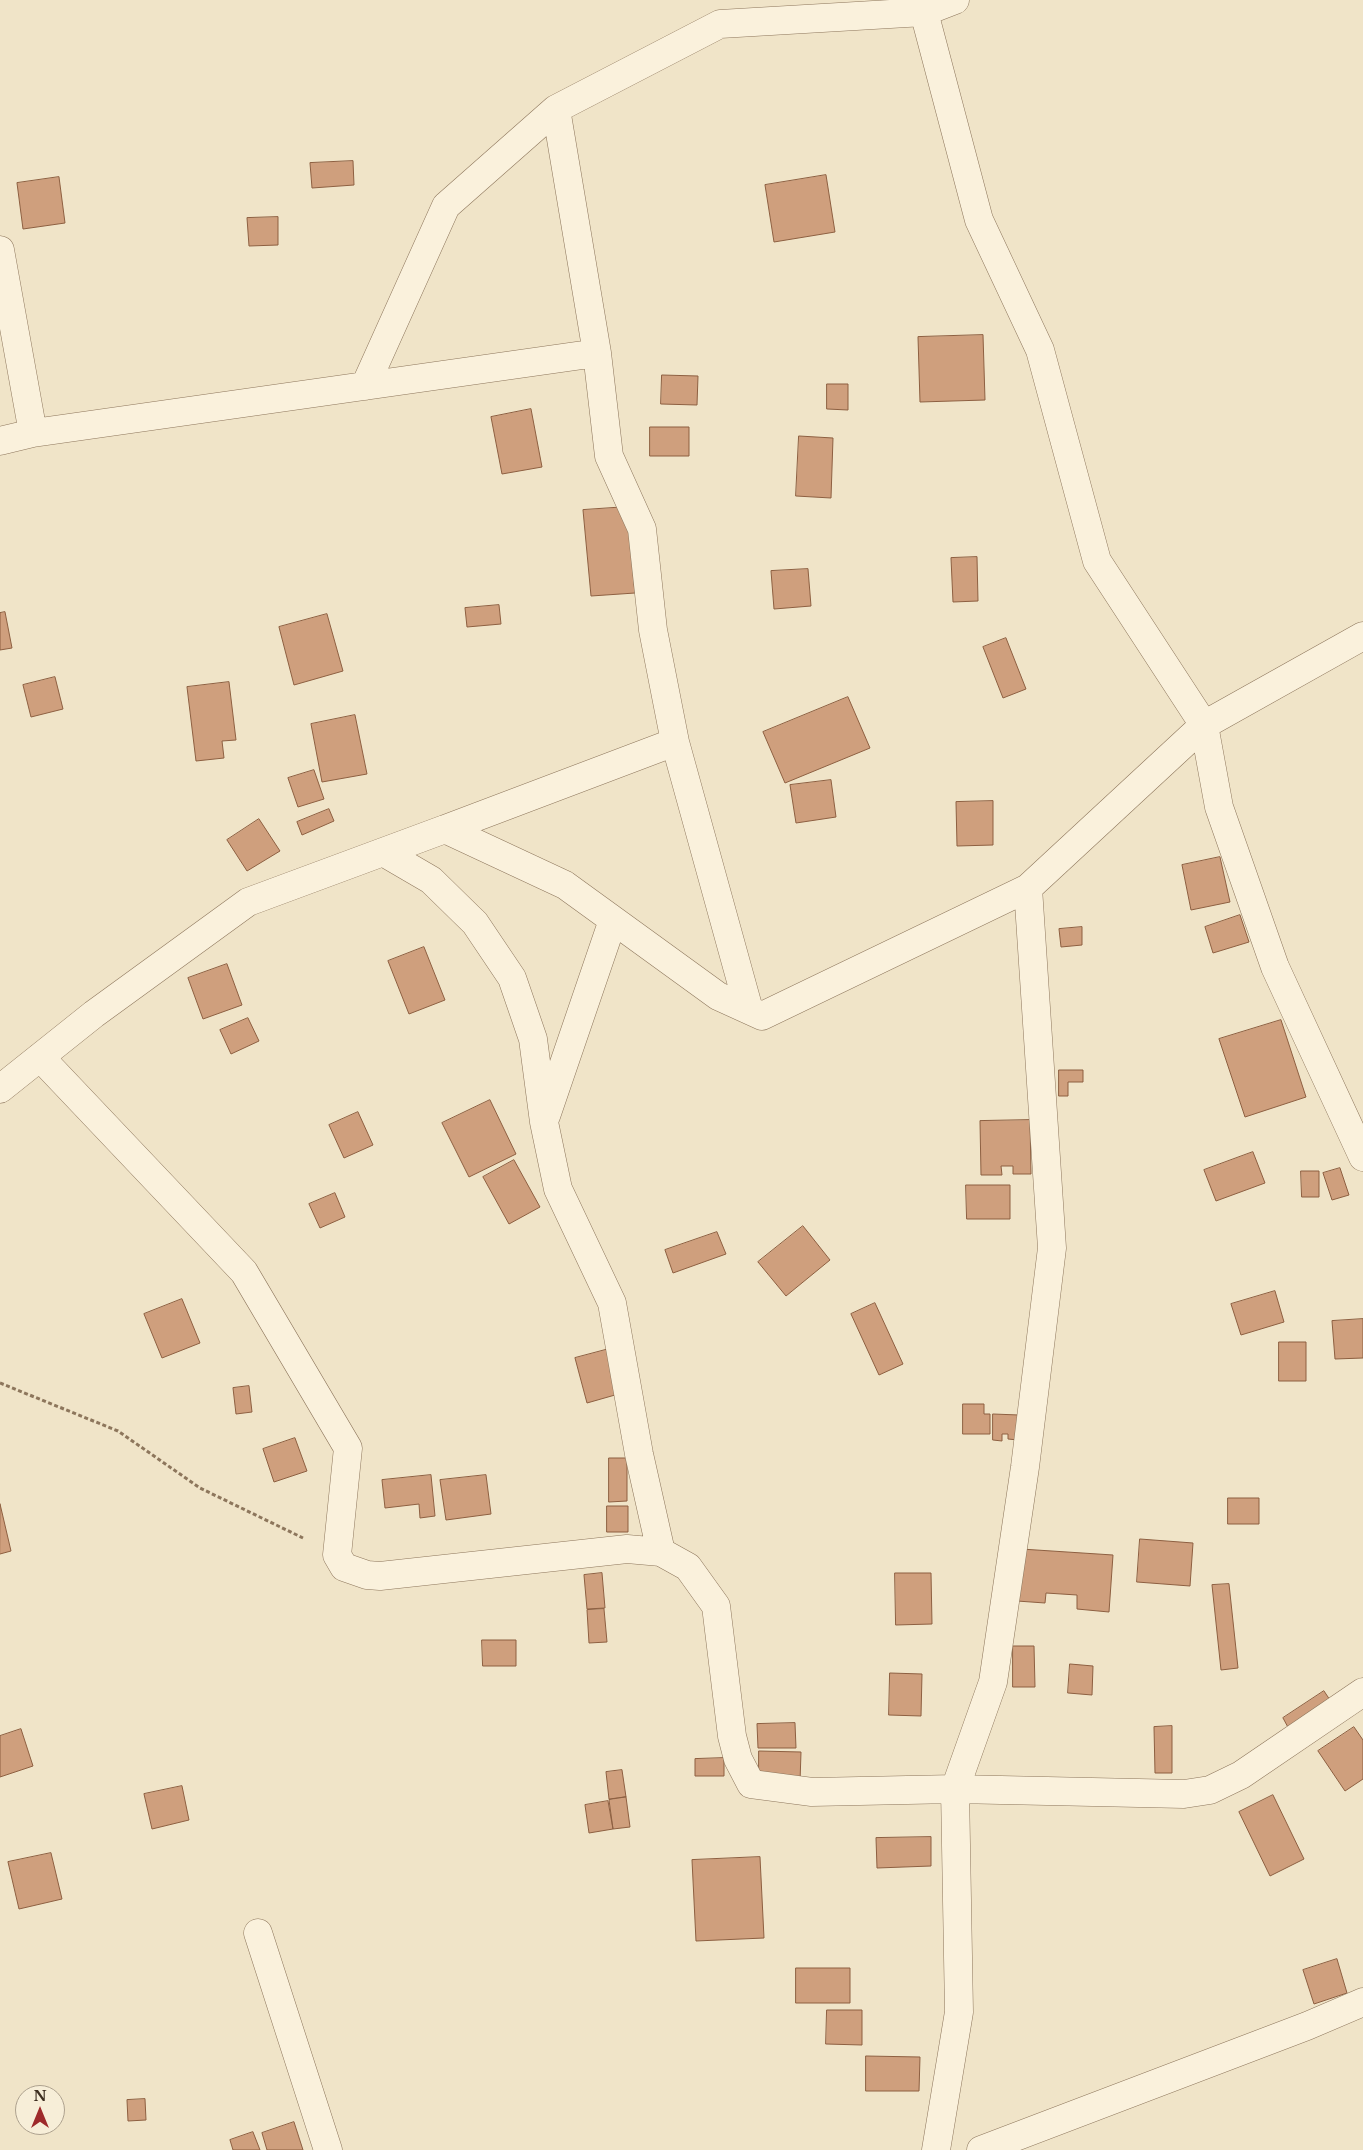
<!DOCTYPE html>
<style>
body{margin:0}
#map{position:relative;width:1363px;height:2150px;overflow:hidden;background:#f0e4c8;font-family:"Libre Baskerville",serif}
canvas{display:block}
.north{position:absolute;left:15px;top:2085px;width:50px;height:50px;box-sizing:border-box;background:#f7eed8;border:1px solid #ada18e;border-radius:50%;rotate:0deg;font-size:14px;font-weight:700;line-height:20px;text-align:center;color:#3d2e20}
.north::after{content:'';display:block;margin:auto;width:18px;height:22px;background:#9e2a2b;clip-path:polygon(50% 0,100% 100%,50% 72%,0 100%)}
</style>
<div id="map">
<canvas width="1363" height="2150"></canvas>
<div class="north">N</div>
</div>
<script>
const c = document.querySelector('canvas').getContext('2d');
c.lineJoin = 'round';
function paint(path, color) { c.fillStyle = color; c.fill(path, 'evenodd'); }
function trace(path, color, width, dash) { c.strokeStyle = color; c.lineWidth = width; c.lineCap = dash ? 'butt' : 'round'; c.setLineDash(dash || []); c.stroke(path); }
const building = new Path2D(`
 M 353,161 L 354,185 L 312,188 L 310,163 Z
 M 826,175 L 835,232 L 774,242 L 765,185 Z
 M 59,177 L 65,223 L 23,229 L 17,183 Z
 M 278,217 L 278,245 L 249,246 L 247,218 Z
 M 983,335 L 985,400 L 920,402 L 918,337 Z
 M 662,375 L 698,376 L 697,405 L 661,404 Z
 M 827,384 L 848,384 L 848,410 L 827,409 Z
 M 531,409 L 542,467 L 502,474 L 491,417 Z
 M 650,427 L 689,427 L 689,456 L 650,456 Z
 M 799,436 L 833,438 L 831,498 L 796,496 Z
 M 627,507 L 635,593 L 591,596 L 583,510 Z
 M 977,557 L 978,601 L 953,602 L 951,558 Z
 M 808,569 L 811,606 L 774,609 L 771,571 Z
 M 499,605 L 501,624 L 467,627 L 465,608 Z
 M 5,612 L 12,648 L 0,650 L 0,613 Z
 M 327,614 L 343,671 L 294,685 L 279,627 Z
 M 1006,638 L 1026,689 L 1003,698 L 983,647 Z
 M 55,677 L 63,709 L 31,717 L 23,685 Z
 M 229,682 L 236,740 L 222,741 L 224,758 L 196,761 L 187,687 Z
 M 848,697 L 870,748 L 785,783 L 763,732 Z
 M 355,715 L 367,774 L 322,782 L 311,724 Z
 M 314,770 L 324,799 L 298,807 L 288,778 Z
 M 831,780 L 836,817 L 796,823 L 790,785 Z
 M 993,801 L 993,845 L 957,846 L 956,802 Z
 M 329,809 L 334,821 L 302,835 L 297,822 Z
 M 259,819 L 280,851 L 247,871 L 227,840 Z
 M 1220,857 L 1230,902 L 1191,910 L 1182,865 Z
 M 1240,915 L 1249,942 L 1213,953 L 1205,927 Z
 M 1082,927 L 1082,945 L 1061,947 L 1059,929 Z
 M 424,947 L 445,1000 L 409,1014 L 388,961 Z
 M 227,964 L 242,1005 L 203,1019 L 188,978 Z
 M 248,1018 L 259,1041 L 231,1054 L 220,1030 Z
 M 1281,1020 L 1306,1097 L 1245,1117 L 1219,1039 Z
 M 1059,1070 L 1083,1070 L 1083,1082 L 1068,1082 L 1068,1096 L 1059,1096 Z
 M 490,1100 L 516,1154 L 469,1177 L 442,1123 Z
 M 358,1112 L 373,1145 L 344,1158 L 329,1125 Z
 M 1030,1120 L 1031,1174 L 1013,1174 L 1013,1166 L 1001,1166 L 1002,1175 L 981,1175 L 980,1121 Z
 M 1253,1152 L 1265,1183 L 1216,1201 L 1204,1170 Z
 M 514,1160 L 540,1207 L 509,1224 L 483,1177 Z
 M 1340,1168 L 1349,1195 L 1332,1200 L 1323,1173 Z
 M 1301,1171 L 1319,1171 L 1319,1197 L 1302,1197 Z
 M 966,1185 L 1010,1185 L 1010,1219 L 967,1219 Z
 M 335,1193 L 345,1217 L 320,1228 L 309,1204 Z
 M 803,1226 L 830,1260 L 786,1296 L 758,1262 Z
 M 717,1232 L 726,1254 L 673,1273 L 665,1250 Z
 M 1275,1291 L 1284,1322 L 1241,1335 L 1231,1304 Z
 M 182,1299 L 200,1343 L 162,1358 L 144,1314 Z
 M 875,1303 L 903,1364 L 879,1375 L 851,1314 Z
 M 1363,1319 L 1363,1358 L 1335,1359 L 1332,1321 Z
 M 1279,1342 L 1306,1342 L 1306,1381 L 1279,1381 Z
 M 609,1349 L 622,1393 L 587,1403 L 575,1358 Z
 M 249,1386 L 252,1412 L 236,1414 L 233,1388 Z
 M 963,1404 L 984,1404 L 984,1414 L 990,1414 L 990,1434 L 963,1434 Z
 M 993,1414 L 1019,1415 L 1018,1440 L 1008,1439 L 1008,1434 L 1002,1434 L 1002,1441 L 993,1440 Z
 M 295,1438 L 307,1471 L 274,1482 L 263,1449 Z
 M 609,1458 L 627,1458 L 627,1501 L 609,1502 Z
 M 431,1475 L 435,1516 L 420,1518 L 419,1504 L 385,1508 L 382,1480 Z
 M 486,1475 L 491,1514 L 446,1520 L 440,1480 Z
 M 1228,1498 L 1259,1498 L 1259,1524 L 1228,1524 Z
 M 0,1504 L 11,1551 L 0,1554 Z
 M 607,1506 L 628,1506 L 628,1532 L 607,1532 Z
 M 1140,1539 L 1193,1543 L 1190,1586 L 1137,1582 Z
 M 1021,1549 L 1113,1555 L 1109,1612 L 1077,1609 L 1077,1595 L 1046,1593 L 1045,1603 L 1017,1601 Z
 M 602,1573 L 605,1608 L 587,1609 L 584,1575 Z
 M 895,1573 L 931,1573 L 932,1624 L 896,1625 Z
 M 1229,1584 L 1238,1668 L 1221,1670 L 1212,1585 Z
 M 604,1609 L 607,1642 L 589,1643 L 587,1610 Z
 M 482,1640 L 516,1640 L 516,1666 L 483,1666 Z
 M 1013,1646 L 1034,1646 L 1035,1687 L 1013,1687 Z
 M 1070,1664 L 1093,1666 L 1092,1695 L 1068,1693 Z
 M 890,1673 L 922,1674 L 921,1716 L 889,1715 Z
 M 1324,1691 L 1332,1703 L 1290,1731 L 1283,1718 Z
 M 795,1723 L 796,1748 L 758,1748 L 757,1724 Z
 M 1172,1726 L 1172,1773 L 1155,1773 L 1154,1727 Z
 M 1354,1727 L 1363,1740 L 1363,1779 L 1345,1791 L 1318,1751 Z
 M 21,1729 L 33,1766 L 0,1777 L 0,1736 Z
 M 759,1751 L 801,1752 L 800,1782 L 759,1782 Z
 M 724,1758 L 724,1776 L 695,1776 L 695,1759 Z
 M 622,1770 L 626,1797 L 609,1799 L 606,1772 Z
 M 182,1786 L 189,1820 L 152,1829 L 144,1794 Z
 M 1273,1795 L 1304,1859 L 1270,1876 L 1239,1812 Z
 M 626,1797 L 630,1827 L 613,1829 L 609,1800 Z
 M 608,1801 L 613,1829 L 589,1833 L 585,1805 Z
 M 931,1837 L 931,1866 L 877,1868 L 876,1838 Z
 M 51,1853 L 62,1899 L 19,1909 L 8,1862 Z
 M 760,1857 L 764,1938 L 696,1941 L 692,1860 Z
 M 1337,1959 L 1347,1993 L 1314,2004 L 1303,1970 Z
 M 796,1968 L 850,1968 L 850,2003 L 796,2003 Z
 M 827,2010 L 862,2010 L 862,2045 L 826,2044 Z
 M 866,2056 L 920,2057 L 919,2091 L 866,2091 Z
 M 145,2099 L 146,2120 L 128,2121 L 127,2100 Z
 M 294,2122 L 303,2150 L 267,2150 L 262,2133 Z
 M 253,2132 L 260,2150 L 233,2150 L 230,2140 Z`);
const path = new Path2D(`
 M 0,1383 L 118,1431 L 200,1488 L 303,1538`);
const minor = new Path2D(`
 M 924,12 L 955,0
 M 556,109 L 597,353 L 609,456 L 642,529 L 653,630 L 675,742 L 749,1010
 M 0,250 L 33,433
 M 365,386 L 446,206 L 556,109 L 720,24 L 924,12 L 979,220 L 1040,350 L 1097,561 L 1204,725 L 1219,807 L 1275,967 L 1363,1157
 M 0,441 L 33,433 L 597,353
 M 445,829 L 675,742
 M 383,852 L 431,880 L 475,923 L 512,978 L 533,1039 L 544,1122 L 558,1189 L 612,1303 L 639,1454 L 661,1552
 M 40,1057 L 244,1272 L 348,1448 L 337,1555 L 344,1567 L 367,1575 L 380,1576 L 627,1549 L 661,1552 L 688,1567 L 716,1606 L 732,1736 L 738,1759 L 751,1784 L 812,1792 L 955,1789 L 1184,1794 L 1210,1790 L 1241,1775 L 1363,1692
 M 0,1089 L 94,1014 L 248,902 L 445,829 L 565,885 L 718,996 L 762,1016 L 1028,888
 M 546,1116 L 613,920
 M 258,1933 L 328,2150
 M 936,2150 L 959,2012 L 955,1789 L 993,1682 L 1025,1467 L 1052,1248 L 1028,888 L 1204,725 L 1363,636
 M 981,2150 L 1307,2026 L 1363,2002`);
paint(building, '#cf9f7d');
trace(building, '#8d5f41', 1);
trace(minor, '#8d765c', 29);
trace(path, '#8d765c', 3, [4, 2.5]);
trace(minor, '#faf1dc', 28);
</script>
